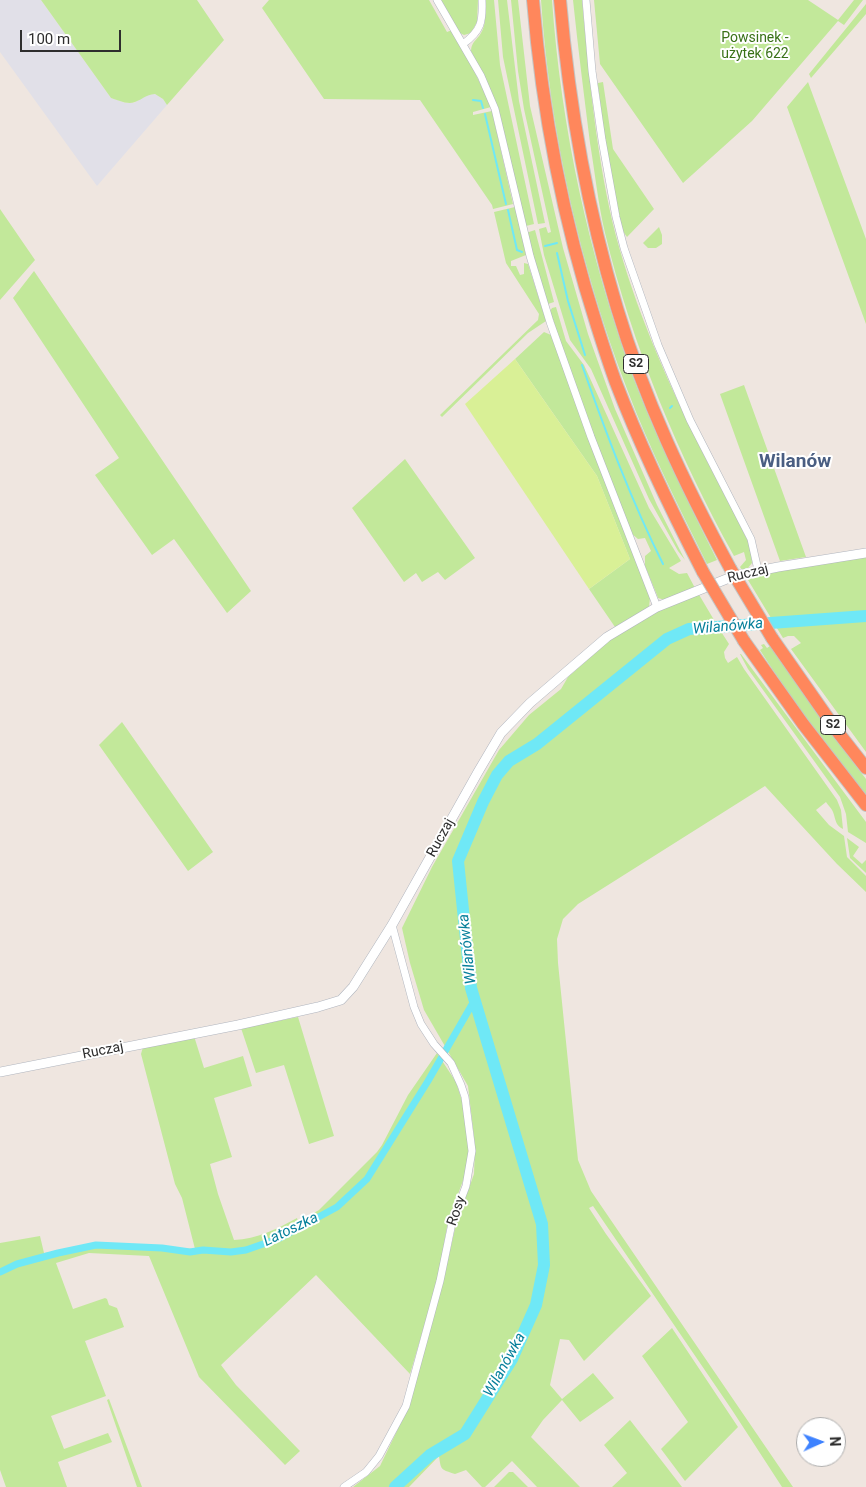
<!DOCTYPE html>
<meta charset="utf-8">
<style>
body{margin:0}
#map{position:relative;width:866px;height:1487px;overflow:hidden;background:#efe6e0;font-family:Roboto,sans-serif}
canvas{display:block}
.north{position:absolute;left:796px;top:1417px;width:50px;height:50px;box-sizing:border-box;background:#fff;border:1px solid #ababab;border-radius:50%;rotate:88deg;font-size:14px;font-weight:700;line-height:20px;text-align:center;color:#2e2e2e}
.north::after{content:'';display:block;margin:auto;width:18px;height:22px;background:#3e82ff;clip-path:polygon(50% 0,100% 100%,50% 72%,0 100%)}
.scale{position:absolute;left:20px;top:30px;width:101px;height:22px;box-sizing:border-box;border:2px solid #2e2e2e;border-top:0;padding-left:6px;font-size:15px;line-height:18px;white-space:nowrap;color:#2e2e2e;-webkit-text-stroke:4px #fff;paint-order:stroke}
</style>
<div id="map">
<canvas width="866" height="1487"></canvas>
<div class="north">N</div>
<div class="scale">100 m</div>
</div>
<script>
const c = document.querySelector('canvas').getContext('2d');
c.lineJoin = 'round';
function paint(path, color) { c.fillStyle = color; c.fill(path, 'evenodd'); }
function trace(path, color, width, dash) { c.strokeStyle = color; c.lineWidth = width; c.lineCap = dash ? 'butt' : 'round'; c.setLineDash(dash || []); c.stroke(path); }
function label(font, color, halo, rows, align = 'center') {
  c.font = font + ' Roboto,sans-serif'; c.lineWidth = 4; c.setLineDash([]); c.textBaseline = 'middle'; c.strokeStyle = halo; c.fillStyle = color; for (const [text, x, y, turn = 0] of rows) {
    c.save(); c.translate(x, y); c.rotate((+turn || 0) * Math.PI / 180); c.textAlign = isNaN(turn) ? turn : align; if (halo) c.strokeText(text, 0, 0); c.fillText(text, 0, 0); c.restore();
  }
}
const industrial = new Path2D(`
 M 0,0 L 41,0 L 111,98 L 126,103 L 134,103 L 146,95 L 155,94 L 163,99 L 167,105 L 97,186 L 0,52 Z`);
const green = new Path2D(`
 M 41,0 L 197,0 L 224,40 L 167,105 L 163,99 L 155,94 C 145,95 143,99 135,102 C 127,105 118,100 111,98 Z
 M 269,0 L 429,0 L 447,32 L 452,30 L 471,64 L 491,107 L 473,112 L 473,115 L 492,111 L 513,204 L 493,209 L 492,205 L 420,100 L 324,99 L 262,8 Z
 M 441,0 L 478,0 L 477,22 L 471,33 L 464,35 L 460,33 Z
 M 485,0 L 494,0 L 500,65 L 534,224 L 526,226 L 501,119 L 495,101 L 471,51 C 471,42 477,40 481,33 C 487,23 485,11 485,0 Z
 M 498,0 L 507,0 L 519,101 L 545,223 L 538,224 L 503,57 Z
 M 511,0 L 518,0 L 530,106 L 563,248 L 588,334 L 615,409 L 657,505 L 685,560 L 678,551 L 649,499 L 591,369 L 570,340 L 544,255 L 539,229 L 546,227 L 548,233 L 551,232 L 524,109 L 518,71 Z
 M 541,0 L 552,0 C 561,128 589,256 633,377 C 657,440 687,500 717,560 L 707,564 C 679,507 650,450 627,389 C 580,266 550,132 541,0 Z
 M 573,0 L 582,0 C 589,77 597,162 616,236 C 635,307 665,376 697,441 C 713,474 731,506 747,539 L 751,550 L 752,563 L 748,568 L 742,570 L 740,567 L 746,560 L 744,552 L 734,556 C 678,455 632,345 605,233 C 598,203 595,173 590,143 C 584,95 578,48 573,0 Z
 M 594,0 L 808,0 L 838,20 L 854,0 L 863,0 L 844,25 L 838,21 L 752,121 L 683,183 L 600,64 Z
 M 866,4 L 866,14 L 811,78 L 809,74 Z
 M 603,82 L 613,149 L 654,209 L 627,237 L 622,230 L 606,146 L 598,86 L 598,83 Z
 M 808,82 L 866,239 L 866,324 L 787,107 Z
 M 515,207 L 526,255 L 511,261 L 511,266 L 516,266 L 520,275 L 524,274 L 524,263 L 528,264 L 546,321 L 528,333 L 442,417 L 440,415 L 538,320 L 539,314 L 506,263 L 494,212 Z
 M 0,209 L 35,260 L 0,300 Z
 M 659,227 L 662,235 L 662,244 L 656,248 L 648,248 L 643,243 Z
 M 535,230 L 554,302 L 548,304 L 526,233 Z
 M 34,271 L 251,591 L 227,613 L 174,539 L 152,555 L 95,475 L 119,458 L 13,298 Z
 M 556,307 L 566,341 L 584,365 L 649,508 L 681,561 L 669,568 L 679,574 L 687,573 L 695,588 L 665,600 L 658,598 L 657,595 L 645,566 L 645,556 L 651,551 L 645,538 L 638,539 L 632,534 L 586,417 L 550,311 L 552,308 Z
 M 544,332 L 551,335 L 552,338 L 650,598 L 649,607 L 615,627 L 589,589 L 630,559 L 597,476 L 515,359 Z
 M 744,385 L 806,557 L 780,561 L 720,394 Z
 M 405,459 L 475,558 L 445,580 L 438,572 L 422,582 L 416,573 L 404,582 L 352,508 Z
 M 866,557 L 866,752 L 791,649 L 801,643 L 794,636 L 788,636 L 783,638 L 775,625 L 804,622 L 803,618 L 771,618 L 745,575 Z
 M 698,593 L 717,625 C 677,626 658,639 630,666 L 633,670 C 649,658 665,640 685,635 C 696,632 709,631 720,630 L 729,644 L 724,652 L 725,658 L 728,663 L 737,657 L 744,669 L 837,800 L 841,810 L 843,829 C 835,825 836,820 833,812 C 832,809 828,805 826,802 L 816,810 L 829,825 L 844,836 L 847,857 L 866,876 L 866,892 L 837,864 L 765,786 L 578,904 L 563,919 L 557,939 L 558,963 L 578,1160 L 591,1191 L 793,1487 L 782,1487 L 732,1410 L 593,1206 L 589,1208 L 606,1234 L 651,1296 L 584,1361 L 569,1340 L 560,1339 L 550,1385 L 562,1399 L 593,1373 L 614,1398 L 580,1422 L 562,1400 L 543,1420 L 531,1437 L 580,1487 L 537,1487 L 512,1461 L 485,1487 L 482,1487 L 466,1470 L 455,1474 C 441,1469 441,1471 439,1456 L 409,1487 L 353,1487 L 380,1466 L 409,1406 L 443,1282 L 456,1224 L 474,1174 L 475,1146 L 468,1086 L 424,1010 L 410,963 L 402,928 L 432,867 L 499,750 L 529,715 L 561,689 L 568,677 L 611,639 L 658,610 Z
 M 764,644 L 767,648 L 770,646 L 834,737 L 866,779 L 866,796 C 829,748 792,701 760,650 L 763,648 L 761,645 Z
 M 740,654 L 741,654 L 866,822 L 866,843 L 848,832 L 846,814 L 840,797 L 748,669 Z
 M 122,722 L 213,852 L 188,871 L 99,745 Z
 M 847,838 L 859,847 L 853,856 L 862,864 L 866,860 L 866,873 L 850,858 Z
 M 298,1017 L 334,1136 L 309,1144 L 284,1065 L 256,1073 L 241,1028 Z
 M 194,1036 L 204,1068 L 243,1056 L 252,1086 L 214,1098 L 232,1157 L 210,1164 L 218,1194 L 234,1240 C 257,1239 277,1229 297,1218 L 298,1222 L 319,1210 L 377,1152 L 382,1145 L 408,1095 L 437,1053 L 456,1082 L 462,1101 L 469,1152 L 464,1178 L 448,1221 L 438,1279 L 410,1374 L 316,1275 L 221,1365 L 236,1385 L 300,1451 L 285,1465 L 199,1377 L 149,1256 L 89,1253 L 56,1263 L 73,1309 L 105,1298 L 107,1299 L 109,1305 L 117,1308 L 124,1327 L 85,1341 L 106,1396 L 51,1416 L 64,1449 L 108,1433 L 112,1442 L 58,1462 L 67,1487 L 6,1487 L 0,1470 L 0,1243 L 40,1236 L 44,1253 L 67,1250 L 91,1243 L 195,1249 L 182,1198 L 175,1184 L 141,1054 L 143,1047 Z
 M 672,1328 L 738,1427 L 685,1481 L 661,1449 L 688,1422 L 642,1356 Z
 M 109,1399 L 142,1487 L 137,1487 L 107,1400 Z
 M 630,1420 L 682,1487 L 612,1487 L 627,1473 L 604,1445 Z
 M 509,1472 L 513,1472 L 528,1487 L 494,1487 Z`);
const pitch = new Path2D(`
 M 515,359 L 597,476 L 630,559 L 589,589 L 465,404 Z`);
const stream = new Path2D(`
 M 473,100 L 481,101 L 483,108
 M 485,114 L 506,204
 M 508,210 L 517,250 L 522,252
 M 545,246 L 557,243
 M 557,253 L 568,301 L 585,355
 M 582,365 C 606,433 631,500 663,564
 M 670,408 L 672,406`);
const canal = new Path2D(`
 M 0,1272 L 17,1264 L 58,1253 L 96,1245 L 162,1248 L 190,1252 L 203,1250 L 231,1252 L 246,1250 L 280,1238 L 337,1207 L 367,1179 L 428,1081 L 474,1001`);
const river = new Path2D(`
 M 395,1487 L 430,1455 L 465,1434 L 512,1359 L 536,1305 L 544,1265 L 542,1224 L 471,988 L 458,861 L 483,802 L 497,775 L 509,761 L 537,744 L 667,639 L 689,629 L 866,616`);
const minor = new Path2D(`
 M 437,0 L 481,76 L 495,109 L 530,256 L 550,322 L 591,437 L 657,607
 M 586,0 L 592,71 L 602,140 L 616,217 L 624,248 L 658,345 L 690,420 L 751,539 L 758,570
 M 463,44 C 481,31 483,22 482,0
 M 344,1487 L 366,1472 L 379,1456 L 406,1406 L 440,1281 L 452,1223 L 466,1186 L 472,1151 L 465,1097 L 461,1085 L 451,1063 L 434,1044 L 421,1024 L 414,1007 L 392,925`);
const tertiary = new Path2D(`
 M 0,1072 L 238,1025 L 318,1007 L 341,1000 L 353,987 L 392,925 L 478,772 L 501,733 L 530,703 L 607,637 L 657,607 L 734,576 L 778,567 L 866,553`);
const motorway = new Path2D(`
 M 533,0 C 542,111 563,220 597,326 C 603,345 609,364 616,383 C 641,448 671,510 703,572
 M 560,0 C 569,104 587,208 617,308 C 644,399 685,485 730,568
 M 772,638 L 837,731 L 866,768
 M 744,641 L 803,724 L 866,805`);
const motorwayBridge = new Path2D(`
 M 730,568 L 772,638
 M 703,572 L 744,641`);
const shields = [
 [636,364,25],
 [833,725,25]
];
const shieldNames = [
 ["S2",636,364],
 ["S2",833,725]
];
const parkNames = [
 ["Powsinek -",755,38],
 ["użytek 622",755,54]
];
const streetNames = [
 ["Ruczaj",748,574,-14],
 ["Ruczaj",441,838,-61],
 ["Ruczaj",103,1051,-11],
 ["Rosy",457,1211,-71]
];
const waterNames = [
 ["Wilanówka",728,627,-5],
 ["Wilanówka",468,949,-96],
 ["Latoszka",291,1230,-26],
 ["Wilanówka",505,1365,-61]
];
const districtNames = [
 ["Wilanów",795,462]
];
paint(industrial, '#e1e0e8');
paint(green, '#c2e89a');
paint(pitch, '#d9f096');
trace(stream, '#6fe8f6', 2);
trace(canal, '#6fe8f6', 7);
trace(river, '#6fe8f6', 12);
trace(minor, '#b0b5be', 8);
trace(tertiary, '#b0b5be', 10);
trace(motorway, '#c4c4c4', 14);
trace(minor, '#fff', 7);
trace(tertiary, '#fff', 9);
trace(motorway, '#ff875c', 12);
trace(motorwayBridge, '#c4c4c4', 14, []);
trace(motorwayBridge, '#ff875c', 12);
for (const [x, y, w] of shields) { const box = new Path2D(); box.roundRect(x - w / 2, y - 9.5, w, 19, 4); c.fillStyle = '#fff'; c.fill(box); trace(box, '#2e2e2e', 1); }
label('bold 12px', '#2e2e2e', null, shieldNames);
label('14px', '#397117', '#fff', parkNames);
label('14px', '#2e2e2e', '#fff', streetNames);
label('italic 15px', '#07809b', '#fff', waterNames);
label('bold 19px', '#4a5e82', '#fff', districtNames);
</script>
